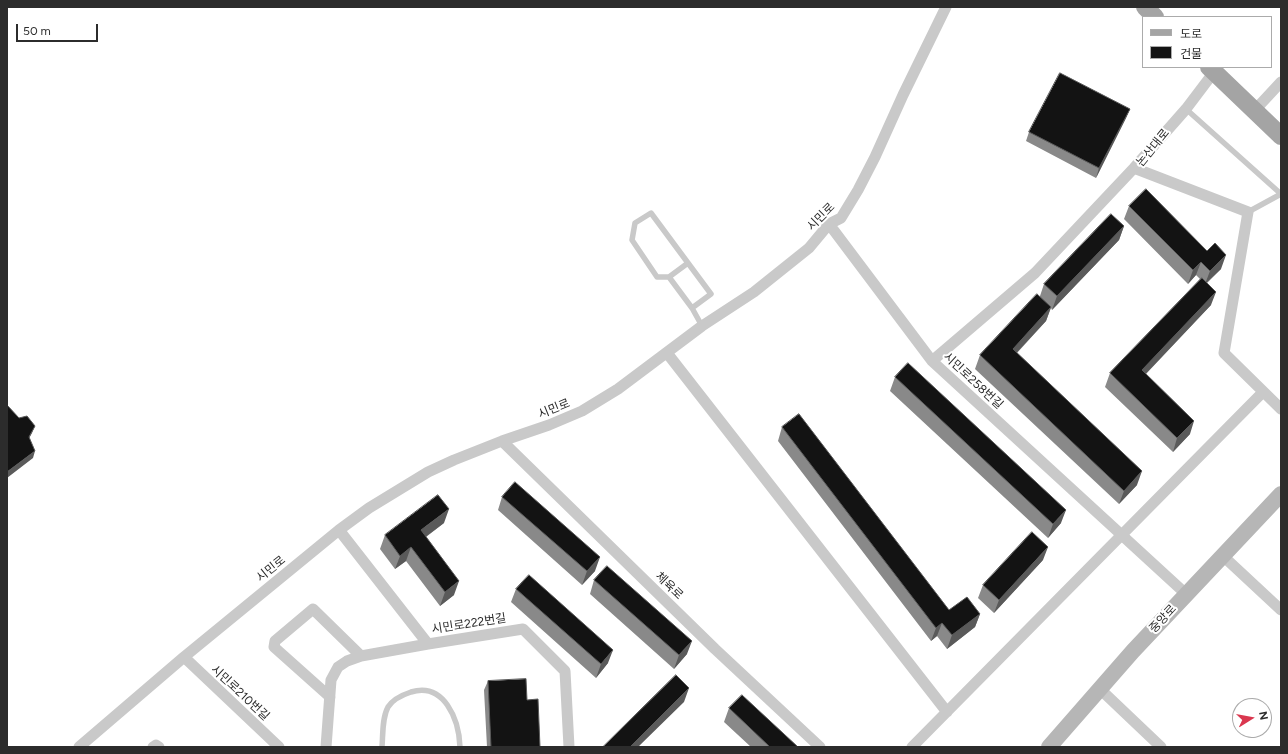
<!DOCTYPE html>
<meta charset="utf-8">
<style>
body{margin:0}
#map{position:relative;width:1288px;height:754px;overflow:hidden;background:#fff;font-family:Figtree,"Noto Sans KR",sans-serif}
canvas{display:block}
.frame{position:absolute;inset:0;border:8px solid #2c2c2c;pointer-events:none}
.legend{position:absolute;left:1142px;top:16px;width:130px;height:52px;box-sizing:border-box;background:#fff;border:1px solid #ababab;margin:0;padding:5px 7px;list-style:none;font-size:12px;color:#2c2c2c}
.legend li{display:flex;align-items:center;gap:8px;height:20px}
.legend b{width:20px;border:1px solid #ababab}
.north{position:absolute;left:1232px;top:698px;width:40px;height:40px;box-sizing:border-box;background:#fff;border:1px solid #ababab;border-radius:50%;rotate:79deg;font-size:11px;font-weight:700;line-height:16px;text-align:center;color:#2c2c2c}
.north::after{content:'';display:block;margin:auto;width:14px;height:18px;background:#da374f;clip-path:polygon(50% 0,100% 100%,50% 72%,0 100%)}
.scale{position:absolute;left:16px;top:24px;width:82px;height:18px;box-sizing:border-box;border:2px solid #2c2c2c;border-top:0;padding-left:5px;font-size:12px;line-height:14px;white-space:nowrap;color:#2c2c2c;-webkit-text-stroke:3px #fff;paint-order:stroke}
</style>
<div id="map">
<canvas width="1288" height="754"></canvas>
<div class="frame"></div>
<ul class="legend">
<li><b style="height:5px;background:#a4a4a4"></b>도로</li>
<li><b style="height:11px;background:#131313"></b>건물</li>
</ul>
<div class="north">N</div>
<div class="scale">50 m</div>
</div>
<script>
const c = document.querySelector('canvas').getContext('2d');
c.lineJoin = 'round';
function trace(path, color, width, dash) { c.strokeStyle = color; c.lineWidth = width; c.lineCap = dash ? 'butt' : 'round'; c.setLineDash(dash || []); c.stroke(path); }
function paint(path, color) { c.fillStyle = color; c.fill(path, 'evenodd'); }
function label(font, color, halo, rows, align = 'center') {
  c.font = font + ' Figtree,"Noto Sans KR",sans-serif'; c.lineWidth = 4; c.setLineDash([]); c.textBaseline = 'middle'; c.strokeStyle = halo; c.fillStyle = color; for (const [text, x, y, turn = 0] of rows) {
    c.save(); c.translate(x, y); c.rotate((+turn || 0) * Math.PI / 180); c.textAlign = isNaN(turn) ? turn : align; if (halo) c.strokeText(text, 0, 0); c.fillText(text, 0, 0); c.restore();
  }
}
const lane = new Path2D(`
 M 1186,109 L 1281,194
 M 1248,212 L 1281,194
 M 669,277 L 657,277 L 632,240 L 635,223 L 651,213 L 688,263
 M 692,308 L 711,294 L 688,263 L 669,277 L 692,308 L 702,326
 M 382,747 C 383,735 382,718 388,707 C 393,699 402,695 411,692 C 444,682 459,719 460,747`);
const street = new Path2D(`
 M 1255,110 L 1281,82
 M 1134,168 L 1248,212 L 1224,353 L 1281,409
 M 829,224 L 932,361 L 1186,594
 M 667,353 L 947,712
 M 932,361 L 1035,273 L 1134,168 L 1186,109 L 1214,72
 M 502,441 L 715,649 L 820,747
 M 339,530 L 428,644
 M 1223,556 L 1281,610
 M 184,657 L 279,747
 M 1100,689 L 1161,747
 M 330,697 L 274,647 L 275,641 L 313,609 L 361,656
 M 79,747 L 184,657 L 339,530 L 369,508 L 428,472 L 454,460 L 502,441 L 549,425 L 582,411 L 618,389 L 702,326 L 754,292 L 809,248 L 829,224 L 841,218 L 858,190 L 875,157 L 903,95 L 946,7
 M 153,747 L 156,745 L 159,747
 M 326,747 L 331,680 L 338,667 L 347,661 L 361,656 L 428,644 L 523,629 L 565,671 L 569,747
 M 912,747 L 1263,392`);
const secondary = new Path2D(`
 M 1049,747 L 1133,651 L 1281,494`);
const primary = new Path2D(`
 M 1145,7 L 1155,17
 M 1209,67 L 1281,136`);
const wall = new Path2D(`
 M 1130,109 L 1126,118 L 1096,178 L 1026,141 L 1029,132 Z
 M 1129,206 L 1221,269 L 1207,283 L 1211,305 L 1146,374 L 1190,434 L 1173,452 L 1105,387 L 1110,373 L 1200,279 L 1196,275 L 1188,284 L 1124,219 Z
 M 1124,226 L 1119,240 L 1052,310 L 1051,308 L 1046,321 L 1017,353 L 1137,485 L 1119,504 L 975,369 L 980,355 L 1040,296 L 1044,284 Z
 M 895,377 L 1061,523 L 1048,538 L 890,391 Z
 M 782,427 L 949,610 L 980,614 L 975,627 L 947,649 L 937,636 L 931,641 L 778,441 Z
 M 502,497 L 595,571 L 582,585 L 498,510 Z
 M 444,523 L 426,537 L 454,595 L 440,606 L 406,561 L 395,569 L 380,549 L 385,535 Z
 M 1043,560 L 994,613 L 978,598 L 983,585 Z
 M 594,580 L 687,654 L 674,669 L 590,594 Z
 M 516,589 L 608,663 L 596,678 L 511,602 Z
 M 488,681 L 527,700 L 540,747 L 487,747 L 484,690 Z
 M 729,708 L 798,747 L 751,747 L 724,722 Z`);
const shadedWall = new Path2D(`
 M 1130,109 L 1126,118 L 1096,178 L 1099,168 Z
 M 1124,226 L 1119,240 L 1052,310 L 1057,296 Z
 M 1226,255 L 1221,269 L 1205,284 L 1210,271 Z
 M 1201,262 L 1196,275 L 1188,284 L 1193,270 Z
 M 1216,292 L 1211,305 L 1137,383 L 1142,370 Z
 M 1051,307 L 1046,321 L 1008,362 L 1013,349 Z
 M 1194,421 L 1190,434 L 1173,452 L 1177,438 Z
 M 35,426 L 32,433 L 26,444 L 29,437 Z
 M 35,451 L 33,458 L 7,478 L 7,472 Z
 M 1142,471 L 1137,485 L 1119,504 L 1124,491 Z
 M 449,509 L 444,523 L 416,544 L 421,530 Z
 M 1066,510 L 1061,523 L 1048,538 L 1053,524 Z
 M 411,547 L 406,561 L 395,569 L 400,556 Z
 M 1048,547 L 1043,560 L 994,613 L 999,600 Z
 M 600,557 L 595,571 L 582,585 L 587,571 Z
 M 459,581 L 454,595 L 440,606 L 445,592 Z
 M 980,614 L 975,627 L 947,649 L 952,635 Z
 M 942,623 L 937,636 L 931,641 L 936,628 Z
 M 692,641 L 687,654 L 674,669 L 679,655 Z
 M 613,650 L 608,663 L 596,678 L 601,664 Z
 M 689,688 L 684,702 L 638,747 L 630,747 Z`);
const building = new Path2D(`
 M 1060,73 L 1130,109 L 1099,168 L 1029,132 Z
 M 1146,189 L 1207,251 L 1215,243 L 1226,255 L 1210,271 L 1201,262 L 1193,270 L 1129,206 Z
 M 1111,214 L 1124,226 L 1057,296 L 1044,284 Z
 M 1202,278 L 1216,292 L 1142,370 L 1194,421 L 1177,438 L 1110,373 Z
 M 1037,294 L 1051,307 L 1013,349 L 1142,471 L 1124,491 L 980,355 Z
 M 908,363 L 1066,510 L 1053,524 L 895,377 Z
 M 7,405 L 19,418 L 27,416 L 35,426 L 29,437 L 35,451 L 7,472 Z
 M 799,414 L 949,610 L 967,597 L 980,614 L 952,635 L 942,623 L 936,628 L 782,427 Z
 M 515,482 L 600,557 L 587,571 L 502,497 Z
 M 438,495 L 449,509 L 421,530 L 459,581 L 445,592 L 411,547 L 400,556 L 385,535 Z
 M 1032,532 L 1048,547 L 999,600 L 983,585 Z
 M 607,566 L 692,641 L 679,655 L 594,580 Z
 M 529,575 L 613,650 L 601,664 L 516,589 Z
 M 676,675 L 689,688 L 630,747 L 603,747 Z
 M 526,679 L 527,700 L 538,699 L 540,747 L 491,747 L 488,681 Z
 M 742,695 L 798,747 L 770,747 L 729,708 Z`);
const streetNames = [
 ["논산대로",1153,148,-51],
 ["시민로",821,217,-45],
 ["시민로258번길",973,381,43],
 ["시민로",554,409,-22],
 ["시민로",271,569,-39],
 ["체육로",669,586,44],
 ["중앙로",1163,619,-47],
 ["시민로222번길",469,624,-9],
 ["시민로210번길",240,693,43]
];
trace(lane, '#c9c9c9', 5.5);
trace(street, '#c9c9c9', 11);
trace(secondary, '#b6b6b6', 16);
trace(primary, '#a4a4a4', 18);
paint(wall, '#898989');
paint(shadedWall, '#5a5a5a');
paint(building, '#131313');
trace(building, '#5a5a5a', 1);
label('12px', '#2c2c2c', '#fff', streetNames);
</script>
